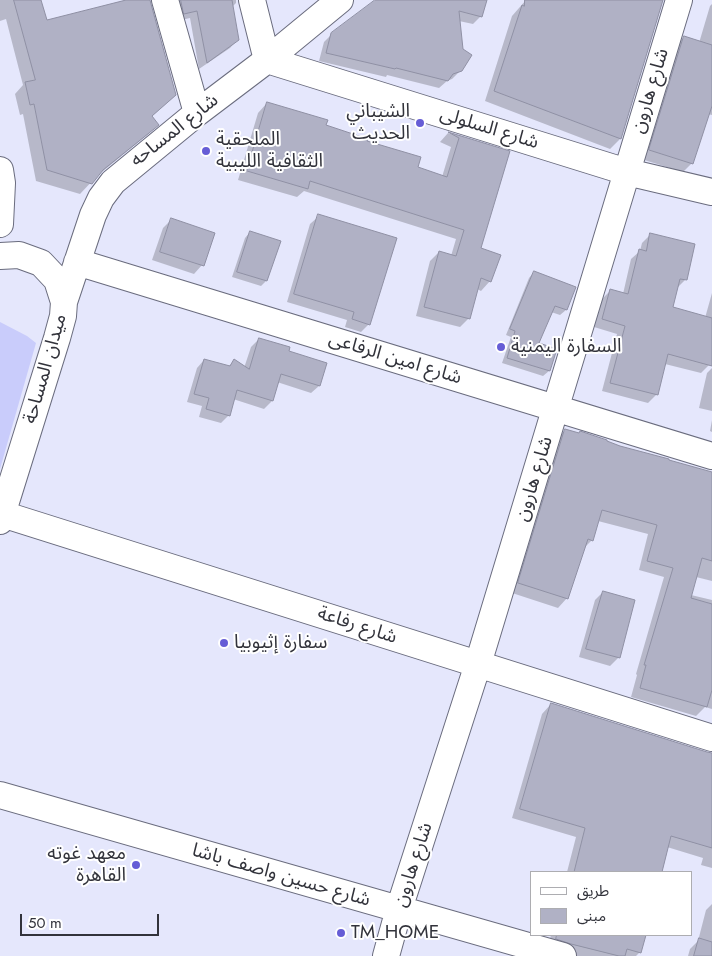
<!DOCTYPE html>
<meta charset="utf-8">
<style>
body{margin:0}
#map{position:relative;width:712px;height:956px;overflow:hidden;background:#e5e7fc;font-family:Jost,"Noto Sans Arabic",sans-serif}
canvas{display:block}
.legend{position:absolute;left:530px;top:871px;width:162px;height:65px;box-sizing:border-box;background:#fff;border:1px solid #adadb1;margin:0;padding:6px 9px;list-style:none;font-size:15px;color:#32333b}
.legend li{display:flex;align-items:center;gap:10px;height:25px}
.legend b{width:25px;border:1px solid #adadb1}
.scale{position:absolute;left:20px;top:914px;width:139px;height:22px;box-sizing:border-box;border:2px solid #32333b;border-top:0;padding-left:6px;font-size:15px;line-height:18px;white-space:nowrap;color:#32333b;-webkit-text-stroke:4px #fff;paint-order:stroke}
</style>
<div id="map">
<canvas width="712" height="956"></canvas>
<ul class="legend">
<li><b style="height:6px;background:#fff"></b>طريق</li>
<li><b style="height:14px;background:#b0b1c5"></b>مبنى</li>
</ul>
<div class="scale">50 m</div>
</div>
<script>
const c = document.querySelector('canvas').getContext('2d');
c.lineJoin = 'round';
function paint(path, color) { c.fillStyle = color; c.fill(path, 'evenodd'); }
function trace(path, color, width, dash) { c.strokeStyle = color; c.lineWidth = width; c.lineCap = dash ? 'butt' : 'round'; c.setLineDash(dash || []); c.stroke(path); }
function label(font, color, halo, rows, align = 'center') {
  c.font = font + ' Jost,"Noto Sans Arabic",sans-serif'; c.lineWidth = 4; c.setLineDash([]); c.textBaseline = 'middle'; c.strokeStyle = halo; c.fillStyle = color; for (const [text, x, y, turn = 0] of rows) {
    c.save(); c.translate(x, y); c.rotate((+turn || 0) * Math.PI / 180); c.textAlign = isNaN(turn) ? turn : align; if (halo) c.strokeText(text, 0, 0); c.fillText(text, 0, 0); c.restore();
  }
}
const green = new Path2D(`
 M 0,322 L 27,336 L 36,343 L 0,469 Z`);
const shadow = new Path2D(`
 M 0,0 L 40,0 L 47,22 L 131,0 L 149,0 L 175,95 L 151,117 L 157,125 L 147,135 L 97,176 L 80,194 L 36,181 L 23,114 L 20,115 L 15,94 L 23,85 L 6,19 L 0,21 Z
 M 170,0 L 236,0 L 236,3 L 232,7 L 238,39 L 230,48 L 199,69 L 190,18 L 177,21 Z
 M 406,0 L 486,0 L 481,16 L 473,24 L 459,21 L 461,70 L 452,79 L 447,81 L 439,88 L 387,75 L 386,77 L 319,61 L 324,42 L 332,34 Z
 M 526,0 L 662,0 L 620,139 L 610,149 L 485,101 L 512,16 Z
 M 712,4 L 712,115 L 708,114 L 692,163 L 683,172 L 641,159 L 675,46 L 684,37 L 699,43 L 710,6 Z
 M 267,103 L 365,142 L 416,168 L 442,177 L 451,147 L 440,142 L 448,133 L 509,152 L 479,248 L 490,281 L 481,291 L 477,289 L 469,318 L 460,327 L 416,316 L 430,261 L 439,252 L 451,256 L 456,239 L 304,191 L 297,197 L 238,180 L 258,113 Z
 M 319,216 L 369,324 L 361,332 L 345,327 L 347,320 L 287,302 L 310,224 Z
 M 171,220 L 202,265 L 194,274 L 152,260 L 163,228 Z
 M 250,232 L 279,242 L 266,281 L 261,286 L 232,277 L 245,238 Z
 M 650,235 L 685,280 L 676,289 L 672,308 L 705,318 L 712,293 L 712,354 L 709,365 L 701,373 L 665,364 L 656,395 L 648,403 L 602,391 L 617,334 L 594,327 L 602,299 L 611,290 L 623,294 L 631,259 L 640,251 L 642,243 Z
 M 534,272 L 574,287 L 566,310 L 560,315 L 551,312 L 537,344 L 555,350 L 549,371 L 543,376 L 502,363 L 511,337 L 506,335 L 529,278 Z
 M 259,339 L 287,351 L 319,386 L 311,393 L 277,382 L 272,401 L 264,409 L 233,399 L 229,415 L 221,423 L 199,417 L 202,406 L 187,402 L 197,368 L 204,360 L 228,367 L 234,361 L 244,368 L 251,347 Z
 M 712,368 L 712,411 L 699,408 L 707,373 Z
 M 712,420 L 712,432 L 710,431 Z
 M 565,430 L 712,473 L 712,581 L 696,577 L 691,595 L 712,600 L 712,709 L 705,707 L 696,716 L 631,697 L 637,675 L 636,674 L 664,577 L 639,570 L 648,534 L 598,521 L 592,540 L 583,549 L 567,598 L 558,608 L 509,592 L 556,440 Z
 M 603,592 L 619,657 L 610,666 L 579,657 L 595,600 Z
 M 551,704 L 712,754 L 712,868 L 701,865 L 703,858 L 667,847 L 660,872 L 567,872 L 576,837 L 512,818 L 542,714 Z
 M 712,904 L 712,956 L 688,956 L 690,949 L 698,941 L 706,910 Z
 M 551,935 L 644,935 L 640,952 L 636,956 L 573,956 L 549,943 Z`);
const building = new Path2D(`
 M 14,0 L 41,0 L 47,20 L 126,0 L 150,0 L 151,4 L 176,95 L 152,116 L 159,125 L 103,170 L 92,184 L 47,170 L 34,104 L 30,105 L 25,82 L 35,80 Z
 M 181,0 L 232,0 L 239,40 L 207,63 L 197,11 L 184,14 Z
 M 375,0 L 487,0 L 482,17 L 459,11 L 463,49 L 472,55 L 462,71 L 453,74 L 448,81 L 396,68 L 395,69 L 326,53 L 331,33 Z
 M 525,0 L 663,0 L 621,139 L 494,91 L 522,5 L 524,6 Z
 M 684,36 L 712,45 L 712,106 L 693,164 L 649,150 Z
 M 267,102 L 328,120 L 326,125 L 368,139 L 367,141 L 421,157 L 418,167 L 447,177 L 459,138 L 448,132 L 510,151 L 481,248 L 501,255 L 491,282 L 481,278 L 470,319 L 424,307 L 439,251 L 456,256 L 464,230 L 310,181 L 308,189 L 247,171 Z
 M 318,214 L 397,238 L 370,325 L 352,319 L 354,312 L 294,294 Z
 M 171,218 L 215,233 L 204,266 L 160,252 Z
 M 250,231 L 281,241 L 267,281 L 237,272 Z
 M 650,233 L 695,244 L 687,280 L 680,279 L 673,307 L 712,318 L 712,366 L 668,354 L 658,395 L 610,383 L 625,326 L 602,319 L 610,289 L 628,294 L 639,249 L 646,251 Z
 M 534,271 L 576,287 L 567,310 L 555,306 L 539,343 L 557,349 L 550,371 L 507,358 L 515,331 L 510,329 Z
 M 259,338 L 290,347 L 289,351 L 327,363 L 320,386 L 281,374 L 273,401 L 237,390 L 230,416 L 206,409 L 209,398 L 194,394 L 204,359 L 230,366 L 234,359 L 249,369 Z
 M 565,429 L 579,433 L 580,431 L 607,440 L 607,441 L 620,446 L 669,459 L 669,460 L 712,472 L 712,561 L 702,558 L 691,598 L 712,604 L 712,690 L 707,707 L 640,688 L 646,665 L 644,665 L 673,568 L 647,561 L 657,525 L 602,510 L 593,541 L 588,539 L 568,599 L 518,583 Z
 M 603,591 L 635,600 L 620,658 L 586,649 Z
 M 551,703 L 707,752 L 712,753 L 712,848 L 671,836 L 662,872 L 574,872 L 585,828 L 520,809 Z
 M 557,935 L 646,935 L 641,953 L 627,949 L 625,956 L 619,956 L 571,944 L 556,939 Z
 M 699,938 L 712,942 L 712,956 L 694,956 Z`);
const minor = new Path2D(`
 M 165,0 L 197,113
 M 252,0 L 267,60 L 627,172 L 712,192
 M 0,170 L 2,183 L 0,224
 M 0,256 L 19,255 L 41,263 L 57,280 L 64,302 L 63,316 L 57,338 L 0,521
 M 77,262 L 712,456
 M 64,302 L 93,215 L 101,198 L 113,182 L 197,113 L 267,60 L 340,0
 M 2,514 L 712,738
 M 0,795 L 563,956
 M 386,956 L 399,909 L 478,664 L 679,0`);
const markers = [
 [420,123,5,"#665dd6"],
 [206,151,5,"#665dd6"],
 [501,347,5,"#665dd6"],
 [224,643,5,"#665dd6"],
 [136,865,5,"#665dd6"],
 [341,933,5,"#665dd6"]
];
const streetNames = [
 ["شارع هارون",651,91,-73],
 ["شارع السلولى",489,129,17],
 ["شارع المساحه",175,131,-38],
 ["شارع امين الرفاعى",395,359,17],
 ["ميدان المساحة",46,369,-74],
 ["شارع هارون",535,479,-73],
 ["شارع رفاعة",357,626,18],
 ["شارع هارون",414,865,-72],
 ["شارع حسين واصف باشا",281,876,16]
];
const poiNames = [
 ["الشيباني",410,112,"right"],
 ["الحديث",410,134,"right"],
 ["الملحقية",216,140],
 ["الثقافية الليبية",216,162],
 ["السفارة اليمنية",511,347],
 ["سفارة إثيوبيا",234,643],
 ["معهد غوته",126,854,"right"],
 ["القاهرة",126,876,"right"],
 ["TM_HOME",351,933]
];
paint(green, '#c9ccfb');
paint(shadow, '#0003');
paint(building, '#b0b1c5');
trace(building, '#8f90a4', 1);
trace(minor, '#6a6c7e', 28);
trace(minor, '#fff', 26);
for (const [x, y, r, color] of markers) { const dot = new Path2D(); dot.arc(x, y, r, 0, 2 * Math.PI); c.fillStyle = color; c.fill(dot); trace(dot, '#fff', 2); }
label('19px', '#32333b', '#fff', streetNames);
label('19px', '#32333b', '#fff', poiNames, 'left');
</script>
